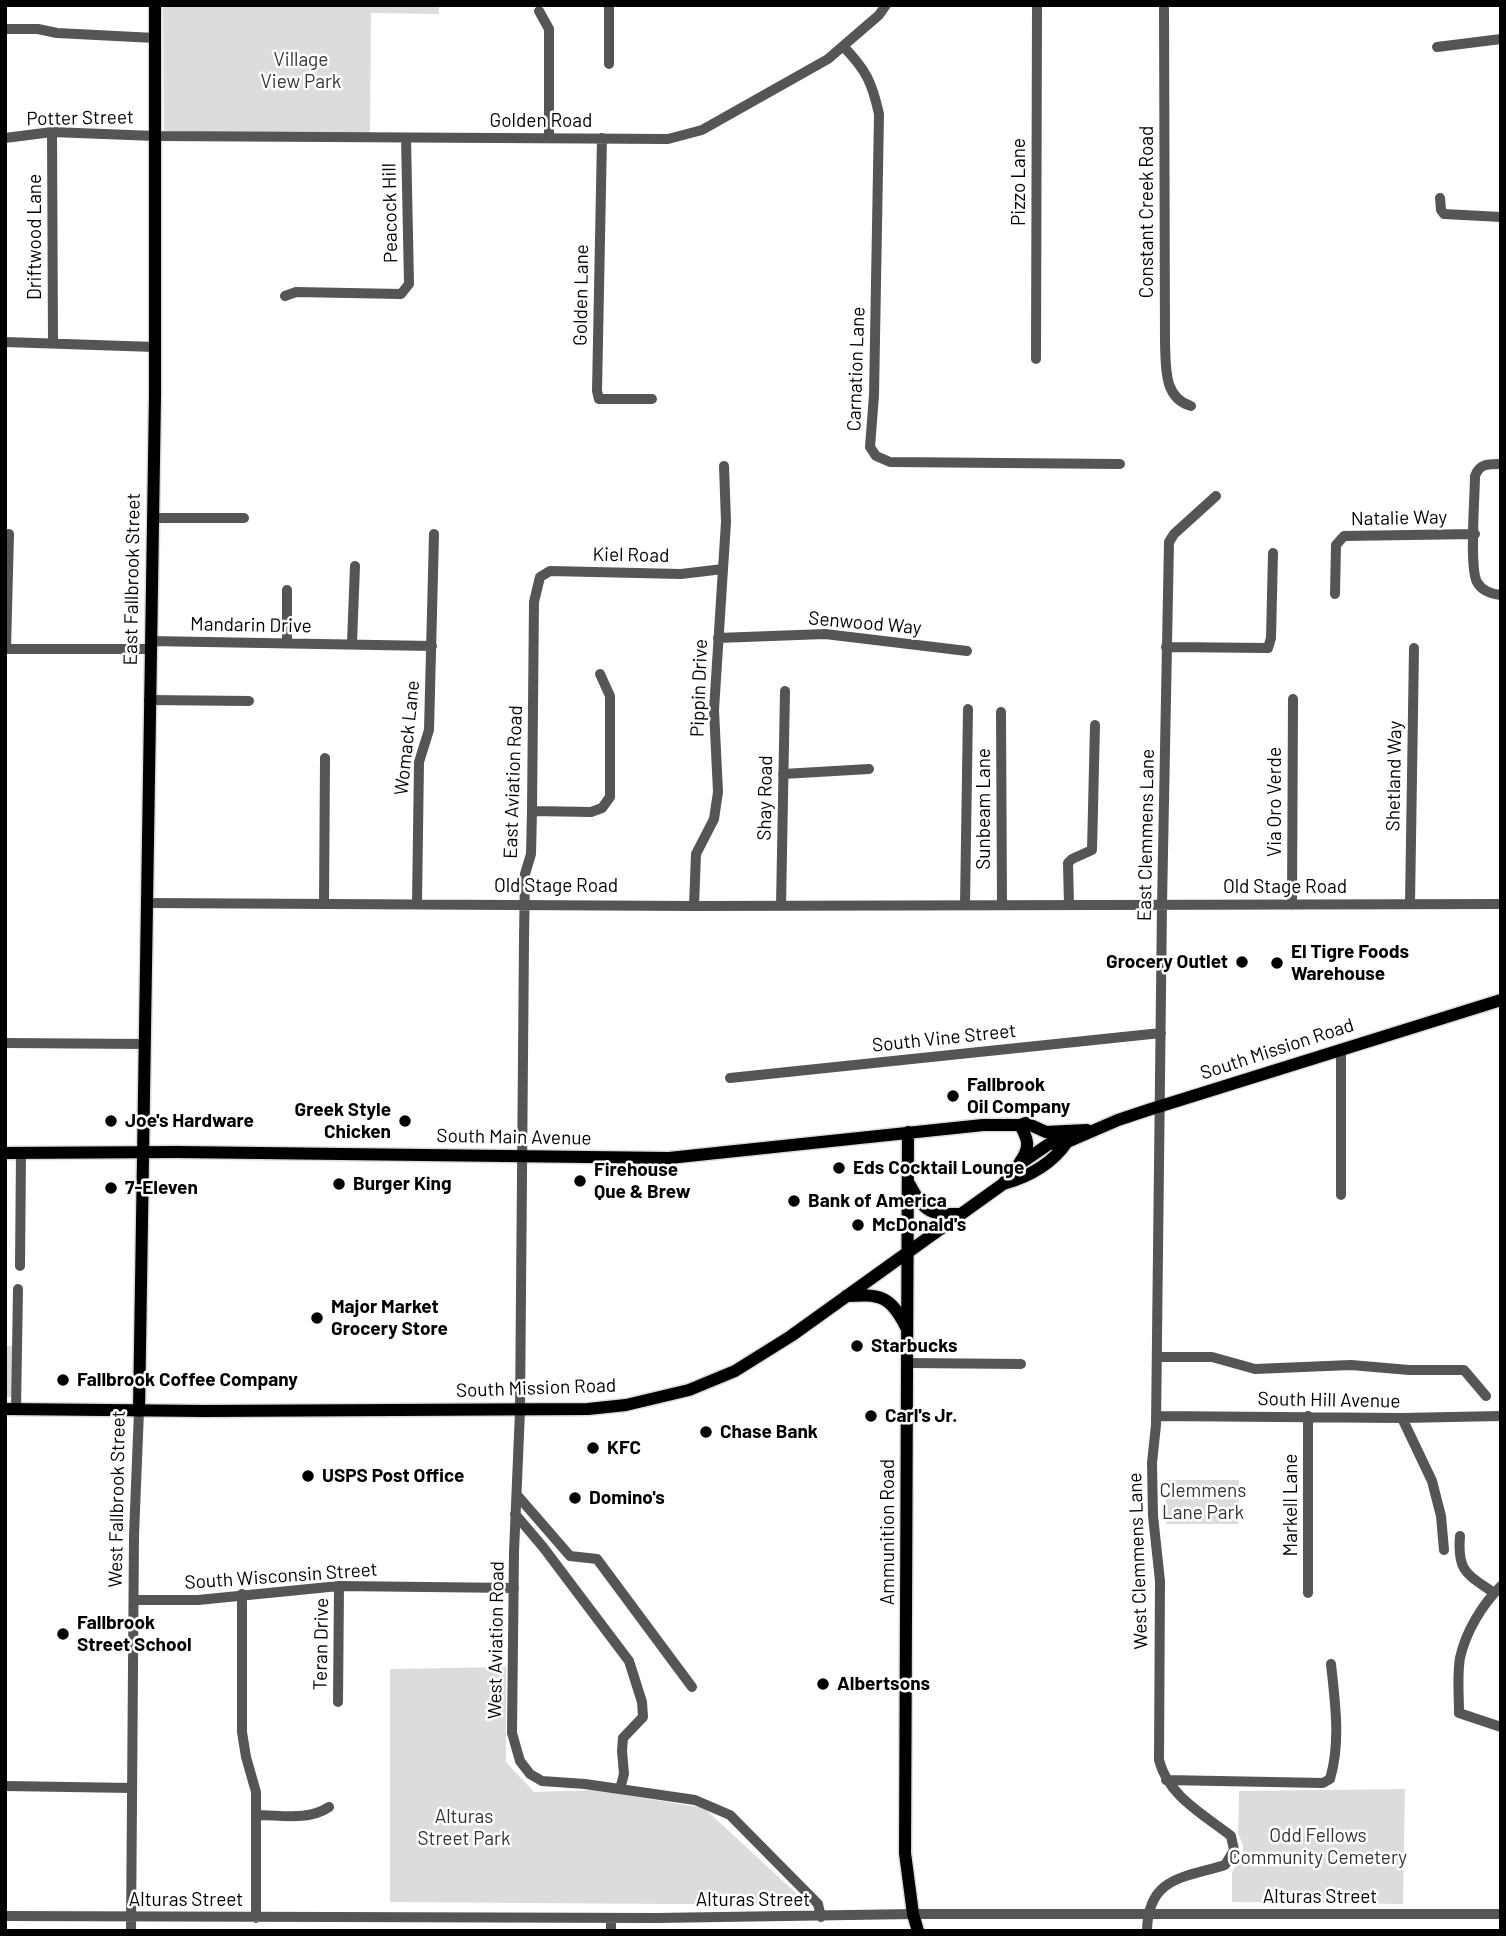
<!DOCTYPE html>
<style>
body{margin:0}
#map{position:relative;width:1506px;height:1936px;overflow:hidden;background:#fff;font-family:Barlow,sans-serif}
canvas{display:block}
.frame{position:absolute;inset:0;border:7px solid #000;pointer-events:none}
</style>
<div id="map">
<canvas width="1506" height="1936"></canvas>
<div class="frame"></div>
</div>
<script>
const c = document.querySelector('canvas').getContext('2d');
c.lineJoin = 'round';
function paint(path, color) { c.fillStyle = color; c.fill(path, 'evenodd'); }
function trace(path, color, width, dash) { c.strokeStyle = color; c.lineWidth = width; c.lineCap = dash ? 'butt' : 'round'; c.setLineDash(dash || []); c.stroke(path); }
function label(font, color, halo, rows, align = 'center') {
  c.font = font + ' Barlow,sans-serif'; c.lineWidth = 5; c.setLineDash([]); c.textBaseline = 'middle'; c.strokeStyle = halo; c.fillStyle = color; for (const [text, x, y, turn = 0] of rows) {
    c.save(); c.translate(x, y); c.rotate((+turn || 0) * Math.PI / 180); c.textAlign = isNaN(turn) ? turn : align; if (halo) c.strokeText(text, 0, 0); c.fillText(text, 0, 0); c.restore();
  }
}
const green = new Path2D(`
 M 163,5 L 439,5 L 439,14 L 371,13 L 370,137 L 164,135 Z
 M 5,1346 L 12,1346 L 12,1397 L 5,1397 Z
 M 1166,1480 L 1239,1480 L 1239,1524 L 1166,1524 Z
 M 506,1667 L 506,1762 L 534,1792 L 594,1790 L 704,1808 L 809,1905 L 390,1902 L 390,1669 Z
 M 1405,1789 L 1403,1904 L 1232,1902 L 1232,1872 L 1243,1854 L 1243,1845 L 1238,1833 L 1239,1791 Z`);
const minor = new Path2D(`
 M 609,5 L 609,64
 M 1164,5 L 1165,342 C 1166,366 1163,398 1191,406
 M 539,11 L 549,29 L 549,138
 M 5,29 L 38,29 L 57,33 L 155,38
 M 843,46 C 866,70 872,82 879,114 L 874,395 L 870,447 L 876,456 L 890,462 L 1120,464
 M 1437,47 L 1501,39
 M 52,132 L 53,342
 M 5,138 L 52,132 L 155,136 L 668,139 L 702,130 L 828,59 L 879,15 L 886,5
 M 602,138 L 597,391 L 599,399 L 652,399
 M 1440,198 L 1441,210 L 1444,214 L 1501,217
 M 285,296 L 296,292 L 401,294 L 409,284 L 406,138
 M 5,342 L 155,347
 M 1036,359 L 1037,5
 M 1501,464 C 1489,464 1480,463 1475,476 C 1475,496 1469,568 1477,582 C 1482,591 1491,594 1501,595
 M 153,518 L 244,518
 M 723,569 L 681,574 L 550,571 L 540,577 L 534,602 L 532,811 L 531,854 L 525,874 L 524,939 L 520,1411 L 514,1552 L 512,1733 L 520,1761 L 530,1774 L 542,1781 L 585,1784 L 695,1800 L 730,1815 L 818,1904 L 821,1917
 M 1335,594 L 1336,545 L 1344,536 L 1475,534
 M 718,638 L 825,634 L 967,651
 M 150,641 L 432,646
 M 287,643 L 287,590
 M 352,643 L 355,566
 M 1166,647 L 1268,648 L 1271,638 L 1273,553
 M 5,649 L 150,649
 M 6,649 L 9,534
 M 149,700 L 249,701
 M 1001,712 L 1002,905
 M 783,774 L 869,769
 M 532,811 L 591,812 L 602,808 L 610,797 L 610,696 L 600,674
 M 147,903 L 694,906 L 1501,904
 M 417,903 L 419,762 L 429,730 L 434,534
 M 324,904 L 325,758
 M 1410,904 L 1414,648
 M 965,905 L 968,709
 M 1069,905 L 1068,863 L 1072,859 L 1092,850 L 1095,725
 M 1292,905 L 1293,699
 M 694,906 L 696,854 L 714,819 L 718,792 L 714,710 L 726,522 L 724,466
 M 781,906 L 785,691
 M 5,1043 L 145,1044
 M 1341,1049 L 1341,1195
 M 730,1078 L 1161,1033
 M 20,1266 L 21,1153
 M 1157,1357 L 1212,1357 L 1255,1369 L 1351,1365 L 1409,1370 L 1464,1370 L 1486,1396
 M 908,1363 L 1021,1364
 M 16,1410 L 18,1289
 M 1156,1416 L 1402,1418 L 1501,1416
 M 1308,1416 L 1308,1593
 M 1402,1418 L 1432,1481 L 1441,1516 L 1444,1550
 M 517,1495 L 570,1556 L 597,1559 L 692,1687
 M 515,1514 L 543,1547 L 629,1661 L 642,1702 L 643,1717 L 623,1738 L 622,1751 L 624,1774 L 620,1789
 M 1460,1536 C 1457,1572 1467,1574 1494,1593
 M 1501,1586 C 1482,1605 1466,1631 1460,1658 C 1457,1675 1459,1695 1459,1713 L 1501,1727
 M 242,1594 L 242,1732 L 246,1757 L 256,1792 L 256,1918
 M 134,1600 L 198,1600 L 339,1586 L 514,1588
 M 338,1702 L 339,1586
 M 1166,1780 L 1323,1783 L 1330,1779 C 1341,1742 1335,1702 1331,1664
 M 5,1786 L 132,1788
 M 257,1815 C 281,1815 308,1821 329,1807
 M 5,1916 L 657,1918 L 913,1914 L 1501,1914
 M 611,1918 L 611,1931
 M 131,1931 L 134,1535 L 139,1411
 M 1147,1931 C 1148,1877 1183,1878 1225,1865 L 1234,1850 L 1231,1836 C 1203,1814 1168,1796 1159,1760 L 1160,1581 L 1153,1516 L 1152,1463 L 1156,1425 L 1162,905 L 1169,542 L 1174,534 L 1216,496`);
const major = new Path2D(`
 M 1020,1125 C 1028,1139 1031,1147 1020,1162
 M 908,1132 L 905,1853 L 913,1914 L 918,1931
 M 5,1153 L 177,1152 L 669,1158 L 983,1125 L 1020,1125 L 1026,1123 L 1046,1132 L 1087,1130
 M 1003,1184 C 1028,1177 1052,1164 1067,1142
 M 910,1185 C 925,1213 930,1215 961,1214
 M 846,1296 C 880,1294 890,1295 906,1327
 M 5,1409 L 204,1411 L 588,1409 L 626,1405 L 689,1390 L 735,1371 L 791,1336 L 1003,1184 L 1018,1165 L 1049,1144 L 1067,1142 L 1118,1120 L 1148,1110 L 1501,1000
 M 139,1411 L 155,396 L 155,5`);
const markers = [
 [1242,962,7,"#000"],
 [1277,963,7,"#000"],
 [953,1096,7,"#000"],
 [111,1121,7,"#000"],
 [405,1121,7,"#000"],
 [839,1168,7,"#000"],
 [580,1181,7,"#000"],
 [339,1184,7,"#000"],
 [111,1188,7,"#000"],
 [794,1201,7,"#000"],
 [858,1225,7,"#000"],
 [317,1318,7,"#000"],
 [857,1346,7,"#000"],
 [63,1380,7,"#000"],
 [871,1416,7,"#000"],
 [706,1432,7,"#000"],
 [593,1448,7,"#000"],
 [308,1476,7,"#000"],
 [575,1498,7,"#000"],
 [63,1634,7,"#000"],
 [823,1684,7,"#000"]
];
const parkNames = [
 ["Village",301,60],
 ["View Park",301,82],
 ["Clemmens",1203,1491],
 ["Lane Park",1203,1513],
 ["Alturas",464,1817],
 ["Street Park",464,1839],
 ["Odd Fellows",1318,1836],
 ["Community Cemetery",1318,1858]
];
const streetNames = [
 ["Potter Street",80,118,-1],
 ["Golden Road",541,121],
 ["Pizzo Lane",1019,182,-90],
 ["Constant Creek Road",1147,212,-90],
 ["Peacock Hill",390,213,-91],
 ["Driftwood Lane",35,237,-90],
 ["Golden Lane",581,295,-89],
 ["Carnation Lane",856,369,-88],
 ["Natalie Way",1399,518,-1],
 ["Kiel Road",631,555,1],
 ["East Fallbrook Street",132,579,-89],
 ["Senwood Way",865,623,5],
 ["Mandarin Drive",251,625,1],
 ["Pippin Drive",699,688,-88],
 ["Womack Lane",407,738,-84],
 ["Shetland Way",1394,776,-89],
 ["East Aviation Road",513,782,-88],
 ["Shay Road",765,798,-89],
 ["Via Oro Verde",1275,802,-90],
 ["Sunbeam Lane",984,809,-90],
 ["East Clemmens Lane",1146,835,-89],
 ["Old Stage Road",556,886],
 ["Old Stage Road",1285,887],
 ["South Vine Street",944,1038,-6],
 ["South Mission Road",1277,1049,-18],
 ["South Main Avenue",514,1137,1],
 ["South Mission Road",536,1388,-2],
 ["South Hill Avenue",1329,1400,1],
 ["West Fallbrook Street",117,1499,-89],
 ["Markell Lane",1291,1505,-90],
 ["Ammunition Road",888,1532,-90],
 ["West Clemmens Lane",1138,1561,-92],
 ["South Wisconsin Street",281,1576,-4],
 ["West Aviation Road",496,1640,-89],
 ["Teran Drive",321,1644,-89],
 ["Alturas Street",1320,1897],
 ["Alturas Street",186,1900],
 ["Alturas Street",753,1900]
];
const poiNames = [
 ["El Tigre Foods",1291,952],
 ["Warehouse",1291,974],
 ["Grocery Outlet",1228,962,"right"],
 ["Fallbrook",967,1085],
 ["Oil Company",967,1107],
 ["Greek Style",391,1110,"right"],
 ["Chicken",391,1132,"right"],
 ["Joe's Hardware",125,1121],
 ["Eds Cocktail Lounge",853,1168],
 ["Firehouse",594,1170],
 ["Que & Brew",594,1192],
 ["Burger King",353,1184],
 ["7-Eleven",125,1188],
 ["Bank of America",808,1201],
 ["McDonald's",872,1225],
 ["Major Market",331,1307],
 ["Grocery Store",331,1329],
 ["Starbucks",871,1346],
 ["Fallbrook Coffee Company",77,1380],
 ["Carl's Jr.",885,1416],
 ["Chase Bank",720,1432],
 ["KFC",607,1448],
 ["USPS Post Office",322,1476],
 ["Domino's",589,1498],
 ["Fallbrook",77,1623],
 ["Street School",77,1645],
 ["Albertsons",837,1684]
];
paint(green, '#dcdcdc');
trace(major, '#dbdbdb', 15);
trace(minor, '#555', 10);
trace(major, '#000', 12);
for (const [x, y, r, color] of markers) { const dot = new Path2D(); dot.arc(x, y, r, 0, 2 * Math.PI); c.fillStyle = color; c.fill(dot); trace(dot, '#fff', 2.5); }
label('19px', '#333', '#fff', parkNames);
label('19px', '#000', '#fff', streetNames);
label('bold 19px', '#000', '#fff', poiNames, 'left');
</script>
